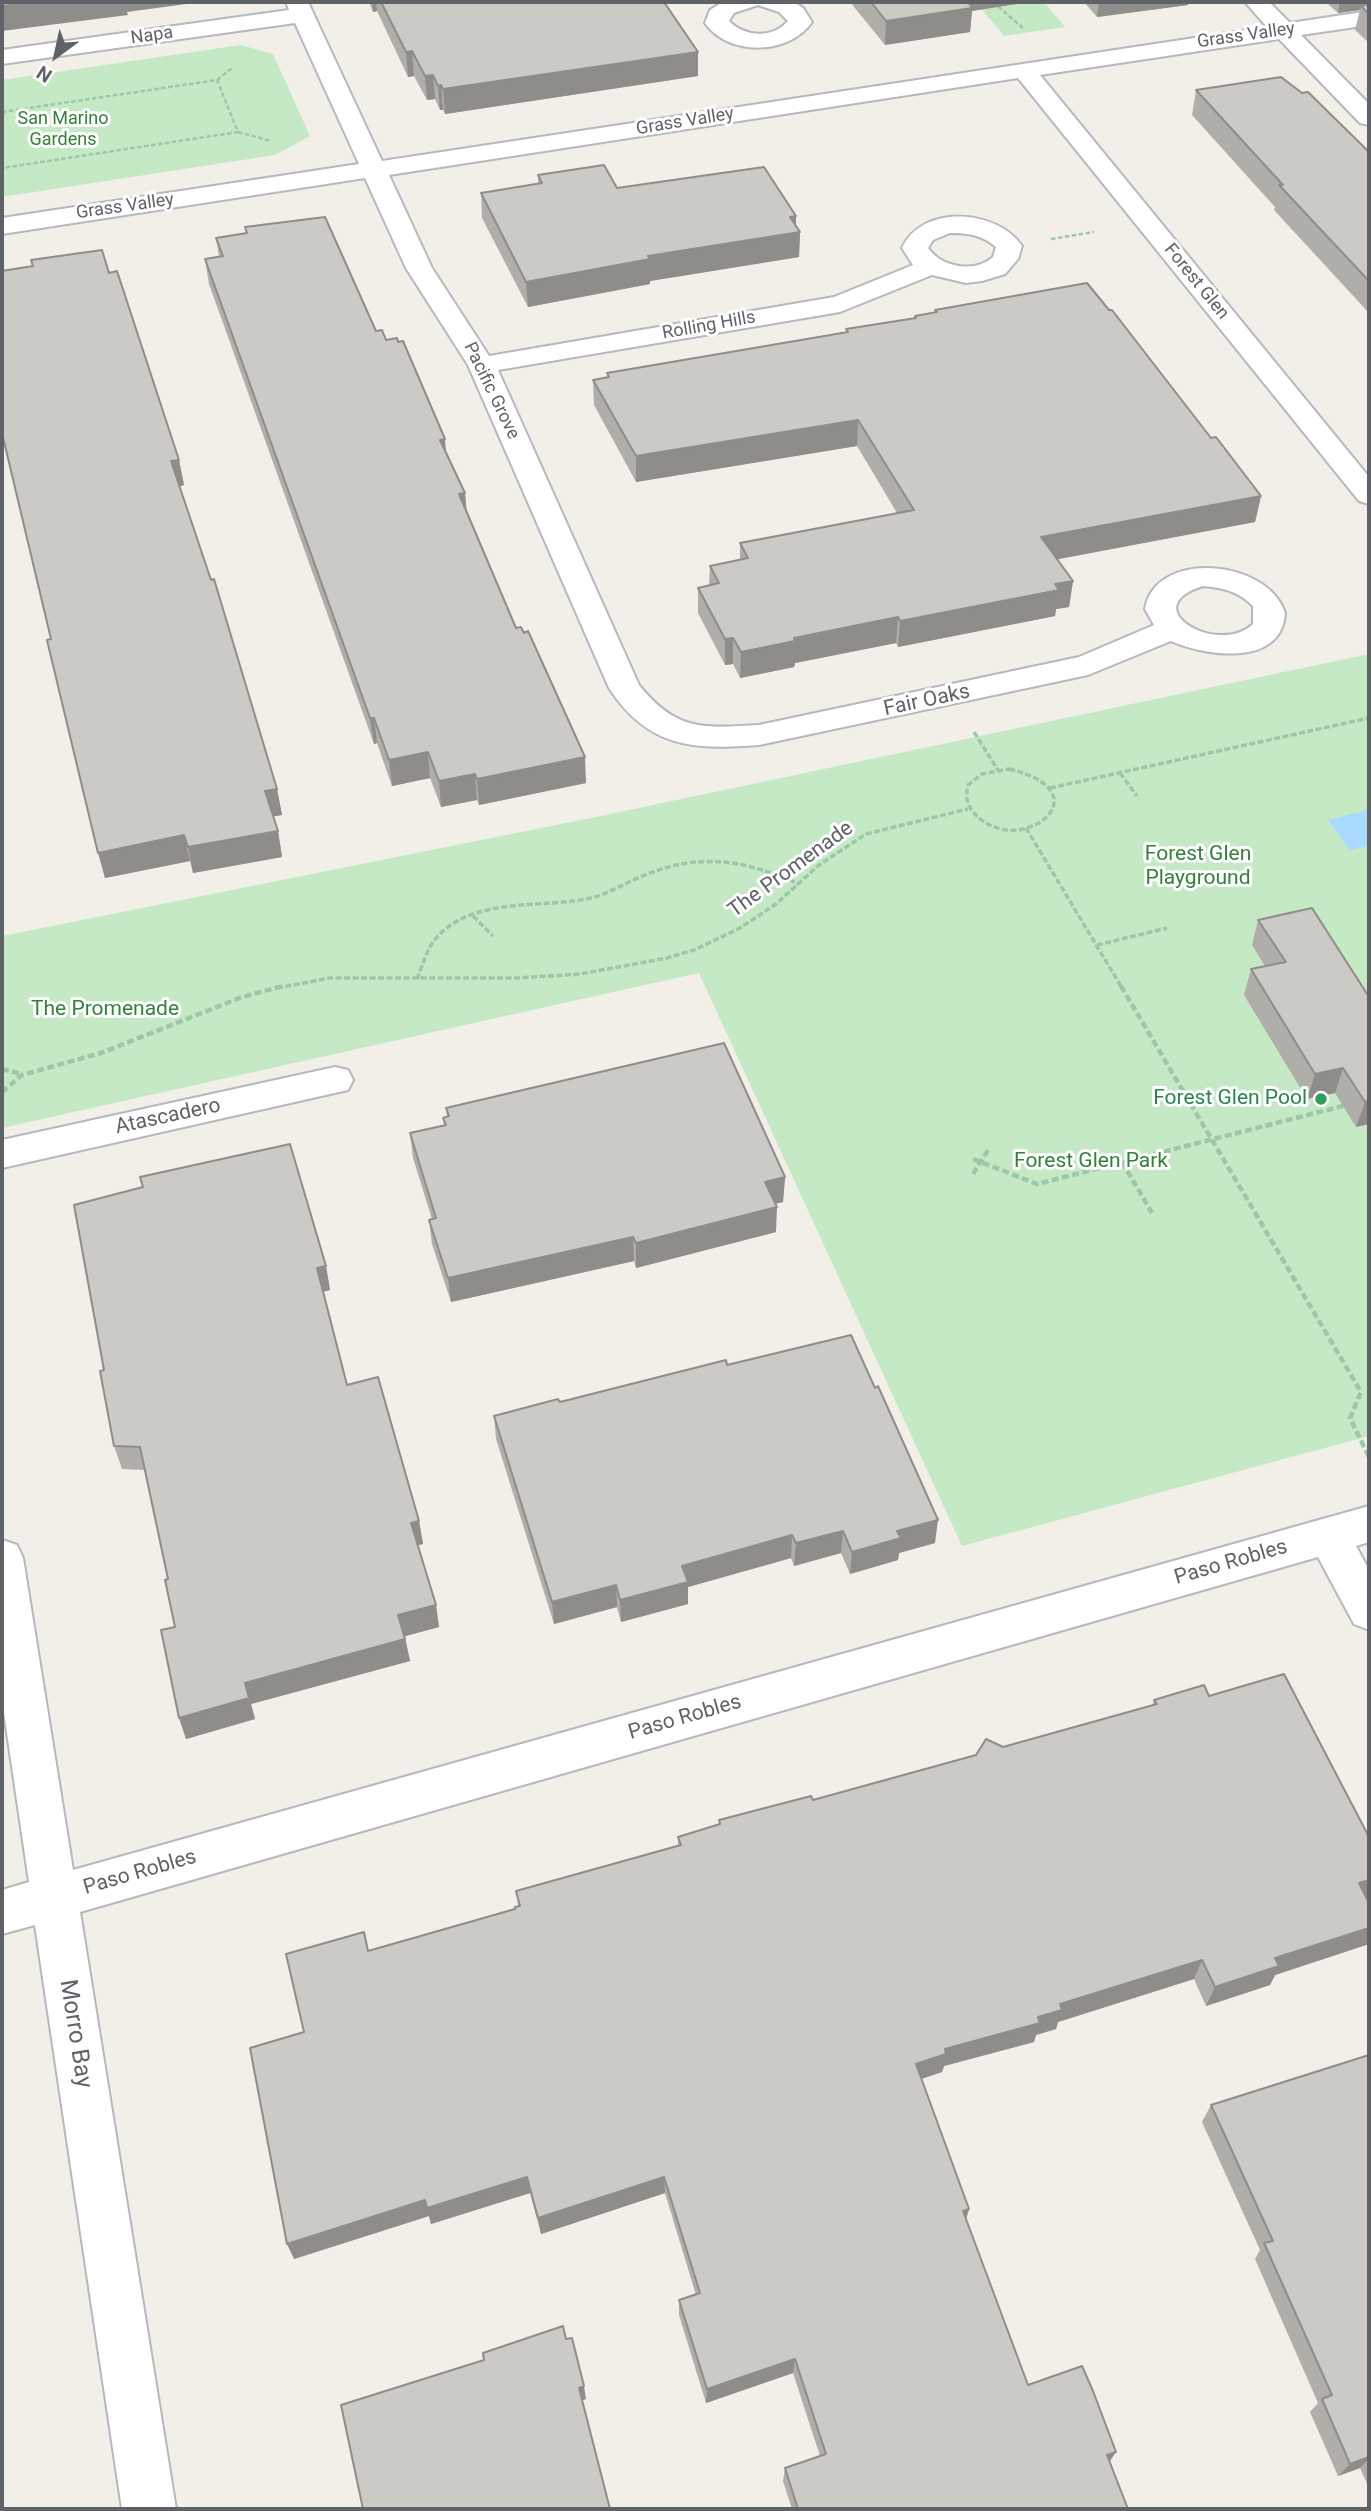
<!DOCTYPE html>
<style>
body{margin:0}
#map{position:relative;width:1371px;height:2511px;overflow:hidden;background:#f1efe8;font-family:Roboto,sans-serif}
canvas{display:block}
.frame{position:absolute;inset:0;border:4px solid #5f6368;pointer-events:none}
.north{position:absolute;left:21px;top:21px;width:70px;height:70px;-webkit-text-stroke:5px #fff;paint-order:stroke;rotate:213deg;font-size:19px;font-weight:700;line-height:28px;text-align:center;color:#5f6368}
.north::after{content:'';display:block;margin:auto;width:24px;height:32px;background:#5f6368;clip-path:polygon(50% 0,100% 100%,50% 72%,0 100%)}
</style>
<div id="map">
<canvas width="1371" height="2511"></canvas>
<div class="frame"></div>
<div class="north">N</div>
</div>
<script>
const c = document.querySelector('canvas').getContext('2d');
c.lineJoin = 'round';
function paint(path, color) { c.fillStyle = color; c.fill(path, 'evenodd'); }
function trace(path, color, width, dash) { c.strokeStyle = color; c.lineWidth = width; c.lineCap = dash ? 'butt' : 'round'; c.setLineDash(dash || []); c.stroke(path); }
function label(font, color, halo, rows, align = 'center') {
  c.font = font + ' Roboto,sans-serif'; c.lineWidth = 6; c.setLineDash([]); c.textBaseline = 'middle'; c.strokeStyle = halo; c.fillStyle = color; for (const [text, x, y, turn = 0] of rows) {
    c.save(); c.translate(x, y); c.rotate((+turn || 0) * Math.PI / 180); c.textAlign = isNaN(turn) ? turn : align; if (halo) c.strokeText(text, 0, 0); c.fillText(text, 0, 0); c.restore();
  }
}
const green = new Path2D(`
 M 976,2 L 1044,2 L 1065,27 L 1004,36 Z
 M 241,45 L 273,54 L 310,136 L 275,155 L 2,197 L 2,80 Z
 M 1369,654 L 1369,1436 L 962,1546 L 699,973 L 2,1128 L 2,936 L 596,817 Z`);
const water = new Path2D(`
 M 1369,810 L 1369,846 L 1350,850 L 1328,820 Z`);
const pathFar2 = new Path2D(`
 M 993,2 L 1024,29
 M 217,80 L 232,68
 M 2,112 L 217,80 L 238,132 L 2,168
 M 238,132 L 271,141
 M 1051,239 L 1094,232`);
const pathFar1 = new Path2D(`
 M 974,732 L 998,770
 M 1009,769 C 1106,792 1023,857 979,818 C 967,807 965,799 968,785 L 982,774 Z
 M 1120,773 L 1137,796
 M 1050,788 L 1369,718
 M 1026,828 L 1122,988
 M 473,916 L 493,936
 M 1097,945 L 1167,928
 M 417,979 C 423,965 427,947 438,936 C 476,896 542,909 591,898 C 608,894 623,884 640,877 C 699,852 741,859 799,884
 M 277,988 L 330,978 L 518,978 L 580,974 L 667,958 L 694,950 L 740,928 L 776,904 L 819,865 L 866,834 L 968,809`);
const path = new Path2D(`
 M 1121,986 L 1361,1392 L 1350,1418 L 1369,1457
 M 2,1069 L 21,1074
 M 2,1092 L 22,1075 L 101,1053 L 242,997 L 283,986
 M 973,1159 L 1037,1184 L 1343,1106
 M 1122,1162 L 1152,1213
 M 973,1174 L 988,1150`);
const minor = new Path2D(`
 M 286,2 L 308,2 L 382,161 L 1267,27 L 1245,2 L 1269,2 L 1290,23 L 1369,11 L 1369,25 L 1301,35 L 1369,104 L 1369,125 L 1360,123 L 1279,39 L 1040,75 L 1369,477 L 1369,504 L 1359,501 L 1018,78 L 389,175 L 432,268 L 489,356 L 834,297 L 913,265 L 902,248 C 922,204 997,209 1022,246 L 1018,259 L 1005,274 L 982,281 L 966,283 L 932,275 L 840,312 L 498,370 L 639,685 C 677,732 703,728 759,725 L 1079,657 L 1154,625 L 1145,609 C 1155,549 1268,559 1285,613 C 1282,668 1204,656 1171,641 L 1088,675 L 759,745 C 693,750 648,748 609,688 L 468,365 L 406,268 L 365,178 L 2,234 L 2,218 L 359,164 L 295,23 L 2,64 L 2,50 L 289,10 ZM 950,233 C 968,233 982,235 996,247 L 993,257 C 975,273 942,268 928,248 L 933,240 ZM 1203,586 C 1223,588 1238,591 1253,606 L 1253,624 C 1219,657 1133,608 1203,586 Z
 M 723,2 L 794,2 L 803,8 L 812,22 C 789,55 729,57 705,23 L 710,10 ZM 758,5 L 779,12 L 788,21 C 772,39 745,37 729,21 L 734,13 Z
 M 335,1067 L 348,1070 L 353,1080 L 348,1090 L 2,1168 L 2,1140 Z
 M 1369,1506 L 1369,1542 L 1356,1546 L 1369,1570 L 1369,1630 L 1354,1624 L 1318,1557 L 80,1912 L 176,2509 L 122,2509 L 35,1925 L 2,1934 L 2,1890 L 29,1882 L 2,1699 L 2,1540 L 17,1545 L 23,1558 L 73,1870 Z`);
const wall = new Path2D(`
 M 369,2 L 665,2 L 665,4 L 698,52 L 698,76 L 445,114 L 443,110 L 440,110 L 435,99 L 427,100 L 414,76 L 408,77 L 377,11 L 373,12 Z
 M 850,2 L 1029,2 L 972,11 L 970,32 L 885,45 Z
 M 1084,2 L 1188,2 L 1188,5 L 1097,17 Z
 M 1326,2 L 1369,2 L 1369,43 L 1355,30 L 1360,10 L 1338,13 Z
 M 1196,90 L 1369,152 L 1369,313 L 1274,210 L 1275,207 L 1192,115 Z
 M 538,175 L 617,188 L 796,226 L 800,232 L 799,257 L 650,281 L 650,284 L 528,307 L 482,218 L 481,193 L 538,184 Z
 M 245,227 L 386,340 L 446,453 L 465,493 L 467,513 L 516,628 L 586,783 L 479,805 L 477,800 L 441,807 L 430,778 L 392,786 L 377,743 L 374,744 L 209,284 L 205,259 L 219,257 L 216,238 L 246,233 Z
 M 109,273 L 179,460 L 184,485 L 180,486 L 277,789 L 282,815 L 273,816 L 278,831 L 282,857 L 193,873 L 190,861 L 105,878 L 51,639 Z
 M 935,310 L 1211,438 L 1261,496 L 1255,522 L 1057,559 L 1073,581 L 1069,607 L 1056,609 L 1055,616 L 898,647 L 896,643 L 795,663 L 794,667 L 740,678 L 733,664 L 725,665 L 698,613 L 698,588 L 709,585 L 710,566 L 740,560 L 740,543 L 897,513 L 857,446 L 636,482 L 594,405 L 593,380 L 607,377 L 607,373 L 846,332 L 846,329 L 914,318 L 915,316 L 935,313 Z
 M 1258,920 L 1369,997 L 1369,1124 L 1356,1127 L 1335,1093 L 1307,1099 L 1244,995 L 1251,969 L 1265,966 L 1252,945 Z
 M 446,1108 L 785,1177 L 783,1202 L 775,1204 L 776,1232 L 636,1268 L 634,1261 L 451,1302 L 432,1244 L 429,1220 L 432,1219 L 413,1158 L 410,1133 L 444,1125 L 443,1118 L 447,1117 Z
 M 326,1266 L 330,1290 L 323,1292 L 347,1385 L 419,1521 L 423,1544 L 417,1545 L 436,1605 L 439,1627 L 405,1636 L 410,1661 L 251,1704 L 255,1719 L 186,1739 L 175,1627 L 168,1579 L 145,1470 L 122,1469 L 114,1446 L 104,1370 Z
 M 727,1365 L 935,1543 L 899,1553 L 898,1560 L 850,1574 L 841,1553 L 794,1566 L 791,1558 L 688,1587 L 688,1604 L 621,1622 L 617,1607 L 554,1624 L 496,1439 L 494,1416 L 560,1402 Z
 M 1209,1696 L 1367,1898 L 1369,1928 L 1369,1944 L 1275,1975 L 1270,1985 L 1206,2006 L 1194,1979 L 1058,2022 L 1056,2029 L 1036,2035 L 1034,2042 L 944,2066 L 942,2072 L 921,2079 L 969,2209 L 966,2220 L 1028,2385 L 1110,2462 L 1128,2509 L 792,2509 L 783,2481 L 785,2468 L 820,2456 L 793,2373 L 706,2403 L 679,2315 L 679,2300 L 696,2295 L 665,2193 L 541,2234 L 530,2193 L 431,2224 L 429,2216 L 294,2259 L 304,2032 L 369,1950 L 515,1910 L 518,1906 L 516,1891 L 678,1845 L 678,1837 L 719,1825 L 719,1820 L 813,1800 L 1152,1706 L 1154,1700 Z
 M 1369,2055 L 1369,2488 L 1360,2468 L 1338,2476 L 1310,2412 L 1318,2403 L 1255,2259 L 1260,2250 L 1202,2122 L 1211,2105 Z`);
const shadedWall = new Path2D(`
 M 39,2 L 201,2 L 127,12 L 128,15 L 2,31 L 2,6 Z
 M 372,2 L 376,2 L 377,11 L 373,12 Z
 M 958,2 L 1029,2 L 972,11 L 970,32 L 885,45 L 886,21 Z
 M 1099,2 L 1188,2 L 1188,5 L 1097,17 Z
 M 1340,2 L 1369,2 L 1369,9 L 1361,6 L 1360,10 L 1338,13 Z
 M 412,51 L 414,76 L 408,77 L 406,52 Z
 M 698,52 L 698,76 L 445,114 L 443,89 Z
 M 433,75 L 435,99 L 427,100 L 425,76 Z
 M 441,85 L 443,110 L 440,110 L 438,86 Z
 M 796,216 L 796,232 L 800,232 L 799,257 L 650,281 L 650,284 L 528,307 L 526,282 L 648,256 Z
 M 858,420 L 857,446 L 636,482 L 636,456 Z
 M 445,439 L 447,465 L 440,440 Z
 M 179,460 L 184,485 L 176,487 L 171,461 Z
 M 465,493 L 467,519 L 459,494 Z
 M 1261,496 L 1255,522 L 1038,563 L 1041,537 Z
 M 1073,581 L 1069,607 L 1056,609 L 1055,616 L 898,647 L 900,621 Z
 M 898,617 L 896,643 L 795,663 L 794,667 L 740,678 L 741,652 L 794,638 Z
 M 733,638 L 733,664 L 725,665 L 725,639 Z
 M 370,718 L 374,718 L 377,743 L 374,744 Z
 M 428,752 L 430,778 L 392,786 L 389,760 Z
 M 585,757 L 586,783 L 479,805 L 477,779 Z
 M 475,774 L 477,800 L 441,807 L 439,781 Z
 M 277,789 L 282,815 L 270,817 L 265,791 Z
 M 278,831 L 282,857 L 193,873 L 188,847 Z
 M 184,835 L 190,861 L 105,878 L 98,853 Z
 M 1343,1068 L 1335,1093 L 1307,1099 L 1315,1074 Z
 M 1369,1101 L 1369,1124 L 1356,1127 L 1365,1102 Z
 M 785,1177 L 783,1202 L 764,1206 L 765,1182 Z
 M 777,1207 L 776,1232 L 636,1268 L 636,1243 Z
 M 633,1237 L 634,1261 L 451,1302 L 448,1278 Z
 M 326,1266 L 330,1290 L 321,1292 L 317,1268 Z
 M 938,1520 L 935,1543 L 899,1553 L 898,1560 L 850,1574 L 852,1552 L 897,1531 Z
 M 419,1521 L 423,1544 L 415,1546 L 411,1523 Z
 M 843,1531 L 841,1553 L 794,1566 L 796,1543 Z
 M 792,1535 L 791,1558 L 688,1587 L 688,1604 L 621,1622 L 620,1600 L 682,1566 Z
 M 616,1585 L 617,1607 L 554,1624 L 552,1602 Z
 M 436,1605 L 439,1627 L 402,1637 L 398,1615 Z
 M 405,1639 L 410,1661 L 251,1704 L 255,1719 L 186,1739 L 179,1718 L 245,1683 Z
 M 1369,1880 L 1369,1897 L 1348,1903 L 1359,1883 Z
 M 1369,1928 L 1369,1944 L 1275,1975 L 1270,1985 L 1206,2006 L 1215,1987 L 1275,1958 Z
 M 1202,1960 L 1194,1979 L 1058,2022 L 1056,2029 L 1036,2035 L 1034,2042 L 944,2066 L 942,2072 L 912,2082 L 916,2064 L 945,2049 L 1038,2017 L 1060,2004 Z
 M 527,2177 L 530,2193 L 431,2224 L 429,2216 L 294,2259 L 287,2244 L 425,2200 Z
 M 664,2177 L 665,2193 L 541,2234 L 538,2218 Z
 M 969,2209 L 964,2225 L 963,2211 Z
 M 795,2359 L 793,2373 L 706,2403 L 707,2389 Z
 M 584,2386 L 586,2399 L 581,2401 L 579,2388 Z
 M 1116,2452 L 1108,2464 L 1107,2455 Z
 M 1369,2457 L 1369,2459 L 1360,2468 L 1338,2476 L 1350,2464 Z`);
const building = new Path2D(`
 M 2,2 L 39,2 L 2,6 Z
 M 381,2 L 664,2 L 698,52 L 443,89 L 441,85 L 438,86 L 433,75 L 425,76 L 412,51 L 406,52 Z
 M 871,2 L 968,2 L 972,8 L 886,21 Z
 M 1369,4 L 1369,14 L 1361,6 Z
 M 1281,77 L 1302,93 L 1308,92 L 1369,152 L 1369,281 L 1279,185 L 1283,185 L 1196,90 Z
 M 604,165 L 617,188 L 764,167 L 796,216 L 790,217 L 800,232 L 648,256 L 650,259 L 526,282 L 481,193 L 542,183 L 538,175 Z
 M 325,217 L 376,331 L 382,330 L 386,340 L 397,338 L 398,342 L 403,341 L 445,439 L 440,440 L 465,493 L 459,494 L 516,628 L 521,627 L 524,633 L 528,631 L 585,757 L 477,779 L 475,774 L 439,781 L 428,752 L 389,760 L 374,718 L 370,718 L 205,259 L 223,256 L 216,238 L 247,233 L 245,227 Z
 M 102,250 L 109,273 L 117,271 L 179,460 L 171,461 L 211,580 L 214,579 L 277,789 L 265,791 L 278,831 L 188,847 L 184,835 L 98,853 L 47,640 L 51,639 L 2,433 L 2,401 L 3,401 L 2,397 L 2,271 L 33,266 L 31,260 Z
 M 1087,283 L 1109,310 L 1112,310 L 1211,438 L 1216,437 L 1261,496 L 1041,537 L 1073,581 L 1055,584 L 1059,590 L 900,621 L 898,617 L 794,638 L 795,641 L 741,652 L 733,638 L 725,639 L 698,588 L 719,583 L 710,566 L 748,558 L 740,543 L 914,510 L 858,420 L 636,456 L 593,380 L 609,377 L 607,373 L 848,332 L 846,329 L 916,318 L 915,316 L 937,312 L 935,310 Z
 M 1312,908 L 1369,997 L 1369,1101 L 1365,1102 L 1343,1068 L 1315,1074 L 1251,969 L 1286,962 L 1258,920 Z
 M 724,1043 L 785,1177 L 765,1182 L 777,1207 L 636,1243 L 633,1237 L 448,1278 L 429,1220 L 436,1218 L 410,1133 L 446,1125 L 443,1118 L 449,1116 L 446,1108 Z
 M 290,1144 L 326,1266 L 317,1268 L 347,1385 L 378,1377 L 419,1521 L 411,1523 L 436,1605 L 398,1615 L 405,1639 L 245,1683 L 249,1698 L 179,1718 L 161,1630 L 175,1627 L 165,1580 L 168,1579 L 140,1447 L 114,1446 L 100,1371 L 104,1370 L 74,1205 L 143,1187 L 140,1177 Z
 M 851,1335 L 875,1388 L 878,1386 L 938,1520 L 897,1531 L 901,1538 L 852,1552 L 843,1531 L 796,1543 L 792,1535 L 682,1566 L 688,1582 L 620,1600 L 616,1585 L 552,1602 L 494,1416 L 558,1399 L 560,1402 L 726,1360 L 727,1365 Z
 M 1284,1674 L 1369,1837 L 1369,1880 L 1359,1883 L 1369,1903 L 1369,1928 L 1275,1958 L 1279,1966 L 1215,1987 L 1202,1960 L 1060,2004 L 1062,2010 L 1038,2017 L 1040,2023 L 945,2049 L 946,2054 L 916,2064 L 969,2209 L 963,2211 L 1028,2385 L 1082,2366 L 1093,2391 L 1116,2452 L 1107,2455 L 1128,2509 L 798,2509 L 785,2468 L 826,2454 L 795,2359 L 707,2389 L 679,2300 L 700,2293 L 664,2177 L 538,2218 L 527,2177 L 427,2208 L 425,2200 L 287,2244 L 250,2048 L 304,2032 L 286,1954 L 364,1932 L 368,1951 L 515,1909 L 515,1907 L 520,1906 L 516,1891 L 681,1845 L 678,1837 L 720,1824 L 719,1820 L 811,1796 L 813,1800 L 976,1755 L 986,1739 L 1003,1747 L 1157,1704 L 1154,1700 L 1204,1685 L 1209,1696 Z
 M 1369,2055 L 1369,2457 L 1350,2464 L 1322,2399 L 1332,2395 L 1264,2243 L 1273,2241 L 1211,2105 Z
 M 563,2326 L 566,2339 L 572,2338 L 584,2386 L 579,2388 L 610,2509 L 363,2509 L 341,2405 L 484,2360 L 483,2353 Z`);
const markers = [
 [1321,1099,7,"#2e9e5b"]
];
const farStreetnames = [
 ["Napa",152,36,-8],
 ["Grass Valley",1246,36,-8],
 ["Grass Valley",685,122,-9],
 ["Grass Valley",125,207,-8],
 ["Forest Glen",1196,282,51],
 ["Rolling Hills",709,326,-10],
 ["Pacific Grove",491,391,64]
];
const farParknames = [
 ["San Marino",63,119],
 ["Gardens",63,140]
];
const streetNames = [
 ["Fair Oaks",927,701,-12],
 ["The Promenade",791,870,-36],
 ["Atascadero",168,1117,-12],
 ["Paso Robles",1231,1563,-16],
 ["Paso Robles",685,1718,-16],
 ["Paso Robles",140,1873,-16]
];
const parkNames = [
 ["Forest Glen",1198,855],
 ["Playground",1198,879],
 ["The Promenade",105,1010],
 ["Forest Glen Park",1091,1162]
];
const leisureNames = [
 ["Forest Glen Pool",1307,1099]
];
const nearStreetnames = [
 ["Morro Bay",75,2034,81]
];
paint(green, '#c5e8c5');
paint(water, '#aadaff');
trace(minor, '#b5b8bc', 4);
trace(pathFar2, '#9cc7a9', 2.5, [4.5, 2.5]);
trace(pathFar1, '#9cc7a9', 3.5, [6, 2.5]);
trace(path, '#9cc7a9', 4.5, [7, 3.5]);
paint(minor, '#fff');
paint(wall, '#afaea9');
paint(shadedWall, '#8f8d8a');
paint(building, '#cccac5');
trace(building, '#8f8d8a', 2);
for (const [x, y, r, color] of markers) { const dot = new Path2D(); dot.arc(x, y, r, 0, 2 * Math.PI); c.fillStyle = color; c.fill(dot); trace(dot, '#fff', 2.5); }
label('18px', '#5f6368', '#fff', farStreetnames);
label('18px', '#348238', '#fff', farParknames);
label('21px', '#5f6368', '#fff', streetNames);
label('21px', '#348238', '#fff', parkNames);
label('21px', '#27864d', '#fff', leisureNames, 'right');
label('24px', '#5f6368', '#fff', nearStreetnames);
</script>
